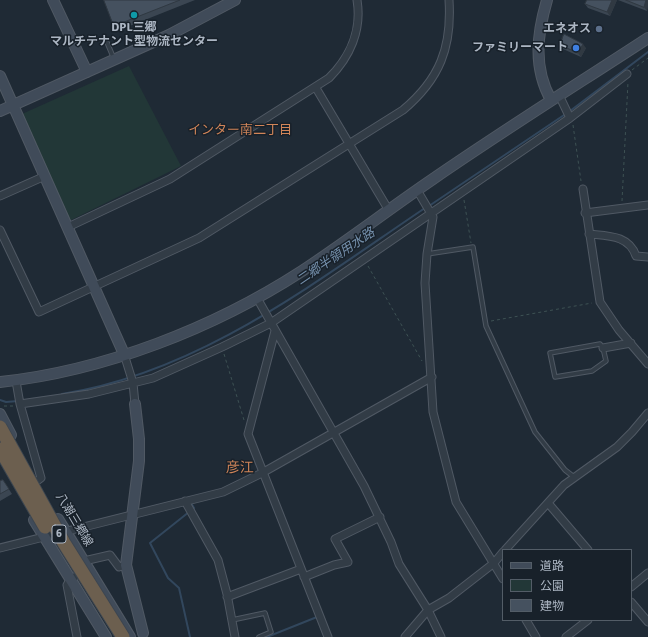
<!DOCTYPE html>
<meta charset="utf-8">
<style>
body{margin:0}
#map{position:relative;width:648px;height:637px;overflow:hidden;background:#1f2a35;font-family:Signika,"Noto Sans JP",sans-serif}
canvas{display:block}
.legend{position:absolute;left:502px;top:549px;width:130px;height:72px;box-sizing:border-box;background:#18212a;border:1px solid #535d67;margin:0;padding:5px 7px;list-style:none;font-size:12px;color:#acb6c3}
.legend li{display:flex;align-items:center;gap:8px;height:20px}
.legend b{width:20px;border:1px solid #535d67}
</style>
<div id="map">
<canvas width="648" height="637"></canvas>
<ul class="legend">
<li><b style="height:5px;background:#404b59"></b>道路</li>
<li><b style="height:11px;background:#223737"></b>公園</li>
<li><b style="height:11px;background:#45515f"></b>建物</li>
</ul>
</div>
<script>
const c = document.querySelector('canvas').getContext('2d');
c.lineJoin = 'round';
function paint(path, color) { c.fillStyle = color; c.fill(path, 'evenodd'); }
function trace(path, color, width, dash) { c.strokeStyle = color; c.lineWidth = width; c.lineCap = dash ? 'butt' : 'round'; c.setLineDash(dash || []); c.stroke(path); }
function label(font, color, halo, rows, align = 'center') {
  c.font = font + ' Signika,"Noto Sans JP",sans-serif'; c.lineWidth = 3; c.setLineDash([]); c.textBaseline = 'middle'; c.strokeStyle = halo; c.fillStyle = color; for (const [text, x, y, turn = 0] of rows) {
    c.save(); c.translate(x, y); c.rotate((+turn || 0) * Math.PI / 180); c.textAlign = isNaN(turn) ? turn : align; if (halo) c.strokeText(text, 0, 0); c.fillText(text, 0, 0); c.restore();
  }
}
const green = new Path2D(`
 M 129,66 L 181,166 L 69,221 L 22,114 Z`);
const stream = new Path2D(`
 M 429,206 L 570,111 L 648,52
 M 62,394 C 200,372 312,284 425,208
 M 0,400 L 6,402 L 18,401
 M 190,637 L 179,588 L 168,578 L 150,543 L 194,508 L 191,503
 M 267,637 L 317,617`);
const path = new Path2D(`
 M 632,70 L 648,58
 M 573,125 L 581,181
 M 464,200 L 471,243
 M 622,201 L 628,82
 M 368,266 L 422,361
 M 491,321 L 592,303
 M 224,354 L 244,420
 M 4,406 L 13,406`);
const lane = new Path2D(`
 M 106,40 L 114,59
 M 427,254 L 473,247 L 486,326 L 535,432 L 565,470 L 574,477
 M 600,344 L 603,348 L 606,361 L 592,371 L 555,377 L 550,353 Z
 M 232,620 L 265,613 L 271,632 L 259,637`);
const street = new Path2D(`
 M 316,88 L 388,209
 M 559,95 L 570,118
 M 583,189 L 600,302 L 619,330 L 648,364
 M 417,190 L 433,217 L 427,254 L 425,283 L 433,412 L 456,502 L 503,579
 M 0,196 L 45,176
 M 585,213 L 648,205
 M 68,227 L 170,179 L 329,78 C 350,57 362,30 357,0
 M 0,230 L 39,312 L 199,238 L 403,110 C 440,79 452,47 449,0
 M 589,234 C 608,236 629,235 636,256 L 648,257
 M 257,298 L 364,486 L 391,542 L 399,564 L 428,610 L 441,637
 M 275,331 L 248,434 L 328,637
 M 603,348 L 631,343
 M 124,354 L 133,383 L 135,404
 M 16,381 L 20,404 L 41,478 L 37,481
 M 20,404 L 89,394 L 153,378 L 222,347 L 271,323 L 570,118 L 627,74
 M 185,501 L 218,560 L 227,594 L 235,637
 M 548,503 L 588,550
 M 0,548 L 223,492 L 262,473 L 432,377
 M 505,550 L 564,485 L 617,447 L 632,432 L 648,413
 M 84,561 L 110,555 L 119,567 L 126,565
 M 304,577 L 334,565 L 348,562 L 335,539 L 380,517
 M 631,587 L 648,573
 M 227,597 L 301,569
 M 631,602 L 648,622
 M 526,620 L 536,637
 M 77,637 L 67,585 L 70,580 L 84,571
 M 405,637 L 428,610 L 449,598 L 494,563 L 503,552
 M 566,637 L 588,620`);
const secondary = new Path2D(`
 M 53,0 L 87,72
 M 547,0 C 537,34 533,68 551,100
 M 0,76 L 124,354
 M 0,111 L 169,35 L 235,0
 M 0,382 C 104,371 214,328 302,271 C 346,242 389,209 433,179 C 504,130 576,85 648,38
 M 135,404 L 139,439 L 139,461 L 126,565 L 143,633
 M 0,414 L 11,435
 M 58,519 L 130,637
 M 34,520 L 106,637`);
const highwayBridge = new Path2D(`
 M 0,427 L 64,543 L 123,637
 M 0,449 L 45,527`);
const wall = new Path2D(`
 M 104,0 L 195,0 L 117,31 L 114,26 Z
 M 617,0 L 610,16 L 588,8 L 585,4 Z
 M 618,0 L 648,0 L 647,11 Z
 M 560,45 L 586,48 L 581,57 L 563,49 Z
 M 3,480 L 12,494 L 0,501 L 0,481 Z`);
const shadedWall = new Path2D(`
 M 612,0 L 617,0 L 610,16 L 607,12 Z
 M 646,0 L 648,0 L 648,7 L 647,11 L 644,7 Z
 M 583,44 L 586,48 L 581,57 L 578,53 Z`);
const building = new Path2D(`
 M 104,0 L 180,0 L 114,26 Z
 M 587,0 L 612,0 L 607,12 L 585,4 Z
 M 626,0 L 646,0 L 644,7 Z
 M 564,34 L 583,44 L 578,53 L 560,45 Z
 M 3,480 L 9,489 L 0,494 L 0,481 Z`);
const markers = [
 [134,15,4,"#0f9aa8"],
 [599,29,4,"#5c6f8a"],
 [576,48,4,"#3f7fe0"]
];
const shields = [
 [59,534,14]
];
const shieldNames = [
 ["6",59,534]
];
const poiNames = [
 ["DPL三郷",134,28,"center"],
 ["マルチテナント型物流センター",134,42,"center"],
 ["エネオス",591,29],
 ["ファミリーマート",568,48]
];
const streetNames = [
 ["八潮三郷線",74,520,59]
];
const neighbourhoodNames = [
 ["インター南二丁目",240,131]
];
const waterNames = [
 ["二郷半領用水路",336,257,-34]
];
const quarterNames = [
 ["彦江",240,468]
];
paint(green, '#223737');
trace(stream, '#32475d', 2);
trace(lane, '#505964', 5.5);
trace(street, '#505964', 9);
trace(secondary, '#505964', 12);
trace(path, '#3e5254', 1, [3, 3]);
trace(lane, '#323c46', 3.5);
trace(street, '#323c46', 7);
trace(secondary, '#404b59', 10);
trace(highwayBridge, '#3d4650', 15, []);
trace(highwayBridge, '#6c5f4f', 13);
paint(wall, '#3b4652');
paint(shadedWall, '#303942');
paint(building, '#45515f');
trace(building, '#303942', 1);
for (const [x, y, r, color] of markers) { const dot = new Path2D(); dot.arc(x, y, r, 0, 2 * Math.PI); c.fillStyle = color; c.fill(dot); trace(dot, '#18212a', 1.5); }
for (const [x, y, w] of shields) { const box = new Path2D(); box.roundRect(x - w / 2, y - 9, w, 18, 3); c.fillStyle = '#18212a'; c.fill(box); trace(box, '#acb6c3', 1); }
label('bold 11px', '#acb6c3', null, shieldNames);
label('bold 12px', '#acb6c3', '#18212a', poiNames, 'right');
label('12px', '#acb6c3', '#18212a', streetNames);
label('13px', '#d18559', '#18212a', neighbourhoodNames);
label('italic 13px', '#748fab', '#18212a', waterNames);
label('14px', '#d18559', '#18212a', quarterNames);
</script>
